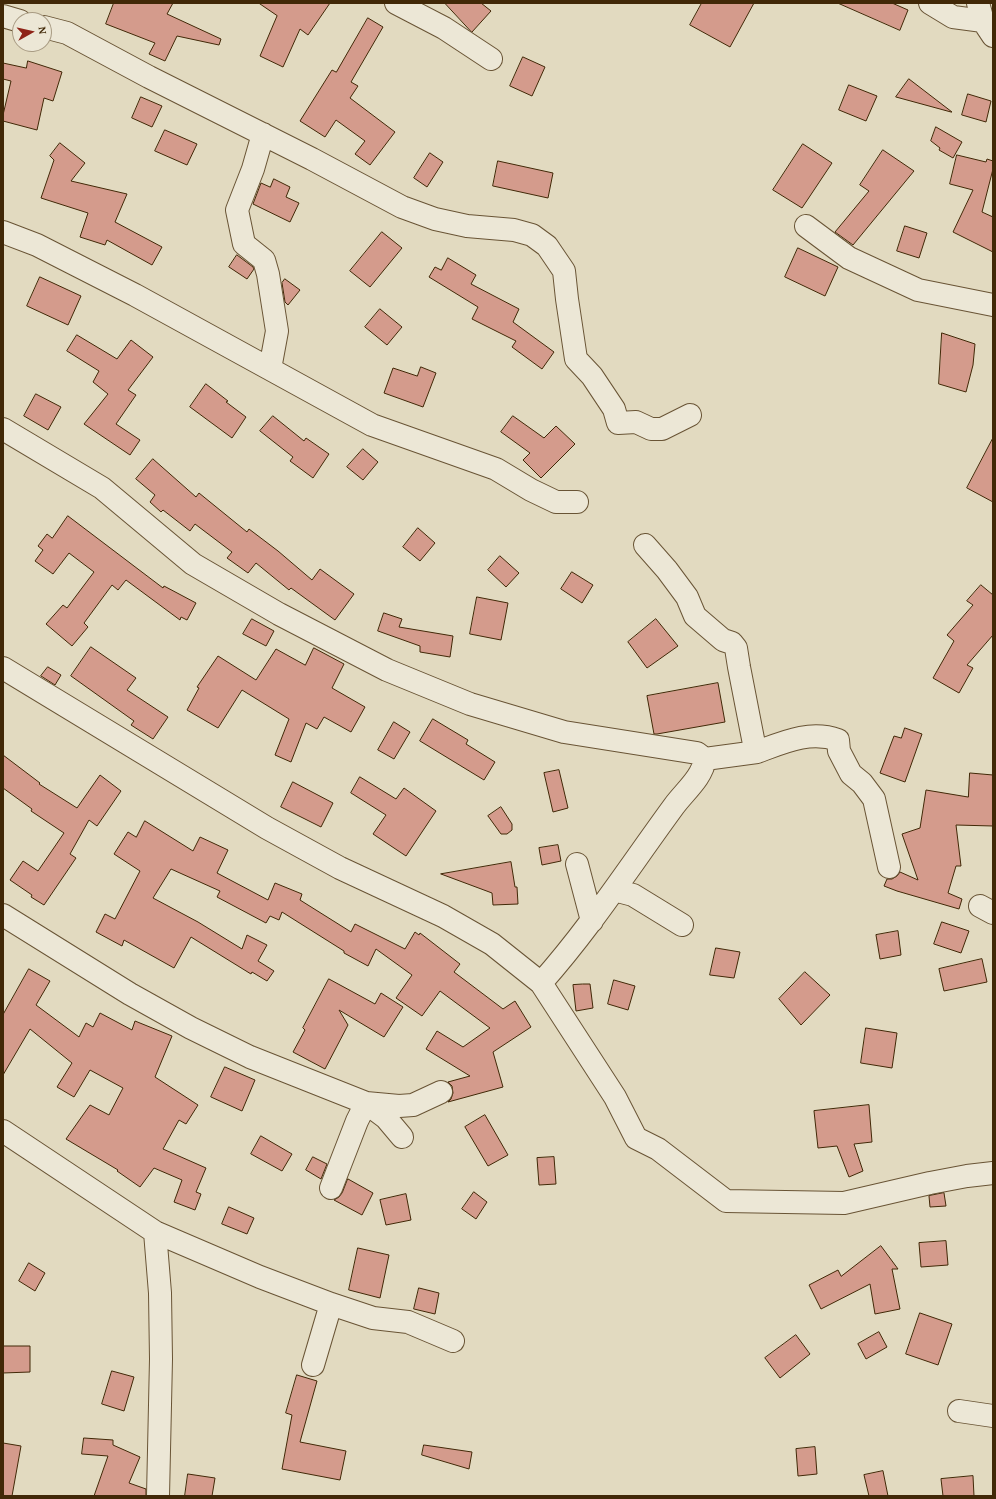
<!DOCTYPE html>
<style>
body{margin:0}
#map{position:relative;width:996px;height:1499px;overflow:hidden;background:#e2dac0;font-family:"Gentium Book Plus",serif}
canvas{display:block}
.frame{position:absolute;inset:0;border:4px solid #412807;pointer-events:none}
.north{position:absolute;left:12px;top:12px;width:40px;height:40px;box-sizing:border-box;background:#ece7d6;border:1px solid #a89b83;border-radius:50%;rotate:82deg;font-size:11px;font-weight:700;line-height:16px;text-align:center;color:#412807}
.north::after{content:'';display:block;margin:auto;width:14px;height:18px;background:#8f2418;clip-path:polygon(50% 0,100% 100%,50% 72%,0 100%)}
</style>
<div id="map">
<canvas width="996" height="1499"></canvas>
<div class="frame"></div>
<div class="north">N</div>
</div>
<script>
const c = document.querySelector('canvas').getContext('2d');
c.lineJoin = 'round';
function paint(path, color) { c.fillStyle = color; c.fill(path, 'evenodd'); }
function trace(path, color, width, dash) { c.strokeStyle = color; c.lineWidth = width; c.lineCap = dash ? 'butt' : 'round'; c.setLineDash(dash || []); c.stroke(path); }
const building = new Path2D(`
 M 114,3 L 173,3 L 167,14 L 221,39 L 219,45 L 177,36 L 165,61 L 149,54 L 155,43 L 106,24 Z
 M 259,3 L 330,3 L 308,35 L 300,29 L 283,67 L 260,56 L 277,16 Z
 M 445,3 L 481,3 L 491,11 L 472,32 Z
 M 702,3 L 754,3 L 730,47 L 690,25 Z
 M 838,3 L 892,3 L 908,10 L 900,30 Z
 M 368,18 L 383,27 L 351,82 L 358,86 L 350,98 L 395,132 L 370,165 L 355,154 L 365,141 L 336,120 L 325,137 L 300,121 L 332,70 L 336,72 Z
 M 523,57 L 545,67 L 532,96 L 510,86 Z
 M 28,61 L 62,72 L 53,101 L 44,98 L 37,130 L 3,121 L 3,115 L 11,81 L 3,79 L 3,63 L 26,68 Z
 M 909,79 L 952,112 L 951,112 L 896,97 Z
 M 849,85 L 877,96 L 866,121 L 839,110 Z
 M 968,94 L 991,101 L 986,122 L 962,115 Z
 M 141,97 L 162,106 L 152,127 L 132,118 Z
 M 936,127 L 962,142 L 953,158 L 939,150 L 940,148 L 931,141 Z
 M 165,130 L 197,144 L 187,165 L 155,151 Z
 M 60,143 L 85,163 L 71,181 L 127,194 L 115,222 L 162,247 L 152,265 L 107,240 L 105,245 L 80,237 L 88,213 L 41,198 L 54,160 L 50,156 Z
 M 803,144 L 832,163 L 802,208 L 773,190 Z
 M 883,150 L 914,171 L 853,245 L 835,232 L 869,191 L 860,185 Z
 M 430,153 L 443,162 L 427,187 L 414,178 Z
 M 957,155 L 986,162 L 987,159 L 993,161 L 993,169 L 982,212 L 993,217 L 993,252 L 953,232 L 973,190 L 950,184 Z
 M 498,161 L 553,173 L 548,198 L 493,186 Z
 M 274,179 L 290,187 L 286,197 L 299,203 L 290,222 L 253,204 L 261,183 L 270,187 Z
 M 905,226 L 927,233 L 919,258 L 897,251 Z
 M 382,232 L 402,248 L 370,287 L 350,271 Z
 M 798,248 L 838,267 L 825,296 L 785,277 Z
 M 237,255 L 253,267 L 254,269 L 247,279 L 229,267 Z
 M 448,258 L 476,275 L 471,284 L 519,309 L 513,322 L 554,352 L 542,369 L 512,347 L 516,341 L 472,319 L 478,307 L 429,277 L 435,267 L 441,270 Z
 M 40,277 L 81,296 L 68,325 L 27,306 Z
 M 285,279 L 300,290 L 288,305 L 285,302 L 282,283 Z
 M 380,309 L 402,327 L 387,345 L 365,327 Z
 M 942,333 L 975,344 L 973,365 L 966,392 L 939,384 Z
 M 77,335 L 117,359 L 131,340 L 153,357 L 128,390 L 136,395 L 116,424 L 140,440 L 130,455 L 84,424 L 108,394 L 93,382 L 99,371 L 67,351 Z
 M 421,367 L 436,373 L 423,407 L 384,393 L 393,368 L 417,376 Z
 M 206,384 L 228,401 L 226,402 L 246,417 L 232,438 L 190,407 Z
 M 36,394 L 61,407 L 48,430 L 24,416 Z
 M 273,416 L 304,441 L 306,438 L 329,454 L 313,478 L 290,461 L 293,457 L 260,431 Z
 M 513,416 L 544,438 L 556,426 L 575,444 L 541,478 L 523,460 L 530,453 L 501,432 Z
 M 993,438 L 993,502 L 967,488 Z
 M 363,449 L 378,462 L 363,480 L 347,467 Z
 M 153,459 L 196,497 L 199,493 L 247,532 L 249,529 L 278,551 L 312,580 L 320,569 L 354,594 L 335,620 L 291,588 L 289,590 L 256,563 L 248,573 L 227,558 L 232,552 L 195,524 L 190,531 L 163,510 L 161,512 L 150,502 L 155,495 L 136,479 Z
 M 68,516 L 163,588 L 164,586 L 196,603 L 187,620 L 181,617 L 180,620 L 126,580 L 118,590 L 112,585 L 84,623 L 88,627 L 72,646 L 46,624 L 63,605 L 67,608 L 94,572 L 69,553 L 53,574 L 35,561 L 43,550 L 38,546 L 47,534 L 52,538 Z
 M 418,528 L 435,543 L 420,561 L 403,547 Z
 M 500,556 L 519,573 L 506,587 L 488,570 Z
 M 572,572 L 593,585 L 582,603 L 561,589 Z
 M 981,585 L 993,595 L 993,635 L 967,665 L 973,668 L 959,693 L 933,678 L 954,641 L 947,635 L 973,605 L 967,601 Z
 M 477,597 L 508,603 L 501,640 L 470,634 Z
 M 384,613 L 402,619 L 399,627 L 453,636 L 450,657 L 420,652 L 420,646 L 378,631 Z
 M 252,619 L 274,631 L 266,646 L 243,634 Z
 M 656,619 L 678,646 L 647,668 L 628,642 Z
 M 91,647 L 136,678 L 127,690 L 168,717 L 153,739 L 131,725 L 134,721 L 71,676 Z
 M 314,648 L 344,664 L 332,688 L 365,707 L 351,732 L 324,717 L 317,729 L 306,723 L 291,762 L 275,755 L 289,719 L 242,690 L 218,728 L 187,710 L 199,688 L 197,687 L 218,656 L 256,680 L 276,649 L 305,665 Z
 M 48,667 L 61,675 L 55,685 L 41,676 Z
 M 718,683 L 725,722 L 657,734 L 654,734 L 647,696 Z
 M 433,719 L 468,740 L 466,744 L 495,762 L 484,780 L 420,741 Z
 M 394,722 L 410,732 L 394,759 L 378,750 Z
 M 905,728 L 922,734 L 905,782 L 880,773 L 894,736 L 901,738 Z
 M 3,755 L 40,783 L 39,784 L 77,808 L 100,775 L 121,791 L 97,826 L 89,820 L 70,854 L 76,858 L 44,905 L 31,897 L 32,895 L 10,880 L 23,861 L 38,871 L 64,833 L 31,811 L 32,809 L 3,788 Z
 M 559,770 L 568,808 L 553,812 L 544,773 Z
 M 970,773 L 993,775 L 993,826 L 956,825 L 961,866 L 956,866 L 948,893 L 962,899 L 959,909 L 897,891 L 884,886 L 887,879 L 892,879 L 897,876 L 900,872 L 918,880 L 902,834 L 920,828 L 926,790 L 968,797 Z
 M 360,777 L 396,799 L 404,788 L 436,811 L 406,856 L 373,834 L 386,815 L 351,793 Z
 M 293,782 L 333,803 L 321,827 L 281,807 Z
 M 501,807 L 512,824 L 512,830 L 507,834 L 501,834 L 488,816 Z
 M 145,821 L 193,851 L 200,837 L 228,850 L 217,873 L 268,900 L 275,883 L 302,894 L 300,900 L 351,932 L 355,924 L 405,949 L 415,932 L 419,935 L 420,933 L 460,964 L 454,972 L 503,1009 L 515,1001 L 531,1027 L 493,1052 L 503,1087 L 448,1102 L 451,1099 L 453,1093 L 452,1086 L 448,1082 L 470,1076 L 426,1049 L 437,1031 L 463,1047 L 490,1028 L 440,991 L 422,1016 L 396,998 L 412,975 L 376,949 L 368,966 L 344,953 L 344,951 L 282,912 L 279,920 L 270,916 L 266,923 L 217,897 L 220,891 L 171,869 L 153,898 L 198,922 L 242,949 L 247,935 L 267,945 L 258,961 L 274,971 L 267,981 L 252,972 L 251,974 L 191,937 L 174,968 L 124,940 L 122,946 L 96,932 L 105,914 L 115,919 L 140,871 L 114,854 L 128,832 L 136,837 Z
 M 558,845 L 561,861 L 542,865 L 539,848 Z
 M 511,862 L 515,887 L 517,887 L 518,904 L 493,905 L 492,893 L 441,874 Z
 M 942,922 L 969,931 L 961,953 L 934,944 Z
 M 898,931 L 901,955 L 880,959 L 876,935 Z
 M 716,948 L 740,952 L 734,978 L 710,975 Z
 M 982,959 L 987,982 L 944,991 L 939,969 Z
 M 29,969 L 50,981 L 36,1005 L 79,1037 L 86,1023 L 93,1027 L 100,1013 L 132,1030 L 135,1021 L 172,1036 L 155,1077 L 198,1105 L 186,1124 L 179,1120 L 163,1149 L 206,1168 L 196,1192 L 201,1194 L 195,1210 L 174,1202 L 182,1180 L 154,1168 L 140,1187 L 117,1171 L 118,1170 L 66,1139 L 90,1105 L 109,1115 L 123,1088 L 90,1070 L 74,1097 L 57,1087 L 72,1063 L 30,1029 L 3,1075 L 3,1015 Z
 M 805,972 L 830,995 L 801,1025 L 779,999 Z
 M 329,979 L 375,1004 L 381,993 L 403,1007 L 384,1037 L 339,1010 L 348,1025 L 325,1069 L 293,1052 L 305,1030 L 303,1028 Z
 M 614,980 L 635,986 L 628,1010 L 608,1004 Z
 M 583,984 L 590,984 L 593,1008 L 576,1011 L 573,985 Z
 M 866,1028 L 897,1033 L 892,1068 L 861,1063 Z
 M 225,1067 L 255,1080 L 242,1111 L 211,1097 Z
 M 869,1105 L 872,1142 L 854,1144 L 863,1171 L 849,1177 L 837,1146 L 818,1148 L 814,1111 Z
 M 485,1115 L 508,1155 L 488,1166 L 465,1127 Z
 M 261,1136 L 292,1154 L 282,1171 L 251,1154 Z
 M 313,1157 L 327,1164 L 321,1179 L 306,1170 Z
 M 554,1157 L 556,1184 L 539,1185 L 537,1158 Z
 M 348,1179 L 373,1193 L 362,1215 L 334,1200 L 339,1197 L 342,1193 Z
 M 474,1192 L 487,1202 L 476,1219 L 462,1209 Z
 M 944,1193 L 946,1206 L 930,1207 L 929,1196 Z
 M 406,1194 L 411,1220 L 386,1225 L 380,1200 Z
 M 229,1207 L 254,1218 L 247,1234 L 222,1224 Z
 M 946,1241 L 948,1265 L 921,1267 L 919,1243 Z
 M 881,1246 L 898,1269 L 892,1269 L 900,1309 L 875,1314 L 870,1284 L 821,1309 L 809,1285 L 838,1270 L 841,1276 Z
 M 358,1248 L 389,1255 L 380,1298 L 349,1290 Z
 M 29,1263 L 45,1273 L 35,1291 L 19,1281 Z
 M 419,1288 L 439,1293 L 435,1314 L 414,1309 Z
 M 920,1313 L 952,1324 L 938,1365 L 906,1354 Z
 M 879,1332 L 887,1347 L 866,1359 L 858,1344 Z
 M 796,1335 L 810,1354 L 780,1378 L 765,1358 Z
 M 3,1346 L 30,1346 L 30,1372 L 3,1373 Z
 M 112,1371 L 134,1377 L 124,1411 L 102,1404 Z
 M 297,1375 L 317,1381 L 300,1442 L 346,1451 L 340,1480 L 282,1469 L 292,1415 L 286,1413 Z
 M 84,1438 L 113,1440 L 113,1445 L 140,1457 L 129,1483 L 146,1489 L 146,1496 L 94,1496 L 108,1456 L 82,1454 Z
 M 3,1443 L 21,1446 L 12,1496 L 3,1496 Z
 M 424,1445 L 472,1452 L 469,1469 L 422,1455 Z
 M 815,1447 L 817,1474 L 798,1476 L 796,1449 Z
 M 883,1471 L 888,1496 L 869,1496 L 864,1475 Z
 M 188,1474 L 215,1478 L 212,1496 L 185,1496 Z
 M 973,1476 L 974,1496 L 943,1496 L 941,1479 Z`);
const street = new Path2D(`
 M 396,3 L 444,28 L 491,59
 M 930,3 L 953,17 L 983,21
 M 978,3 L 983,21 L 993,36
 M 3,16 L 20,21
 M 44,27 L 67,33 L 149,77 L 312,159 L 402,207 L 435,219 L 467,226 L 514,230 L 532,235 L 547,246 L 564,271 L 567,299 L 576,359 L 592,376 L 614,409 L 618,423 L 636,422 L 651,429 L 662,429 L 690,415
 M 263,134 L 253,169 L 237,210 L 244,244 L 264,260 L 268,274 L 277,331 L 270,369
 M 806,226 L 849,258 L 918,290 L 993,305
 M 3,232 L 37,245 L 135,295 L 372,425 L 496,469 L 531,490 L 556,502 L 577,502
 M 3,429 L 102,488 L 193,564 L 279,614 L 387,670 L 470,704 L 564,732 L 697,753 L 705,759 L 757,752
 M 645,545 L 667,570 L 687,597 L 695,616 L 723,640 L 732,643 L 736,648 L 739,667 L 754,744 L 757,752 C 784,742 810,730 838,740 L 839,751 L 851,774 L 862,783 L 874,799 L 889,867
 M 3,668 L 267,828 L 340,868 L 443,916 L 492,944 L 541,983 L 615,1097 L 636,1138 L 658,1149 L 726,1201 L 844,1203 L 930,1183 L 967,1176 L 993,1173
 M 577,864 L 592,921
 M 614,890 L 633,895 L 682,925
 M 980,906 L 993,913
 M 3,915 L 130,994 L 191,1028 L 250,1057 L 366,1103 L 386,1118 L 402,1137
 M 541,983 C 590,928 630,866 674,806 C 685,791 702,778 705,759
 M 366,1103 L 399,1106 L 413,1105 L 441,1092
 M 3,1131 L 155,1232 L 260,1277 L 331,1304 L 373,1318 L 408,1322 L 453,1341
 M 331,1188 L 357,1121 L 366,1103
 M 155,1232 L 160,1293 L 161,1359 L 158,1496
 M 313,1365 L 331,1304
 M 959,1411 L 993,1416`);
paint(building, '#d49b8c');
trace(building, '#412807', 1);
trace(street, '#695435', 24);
trace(street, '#ece7d6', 22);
</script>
